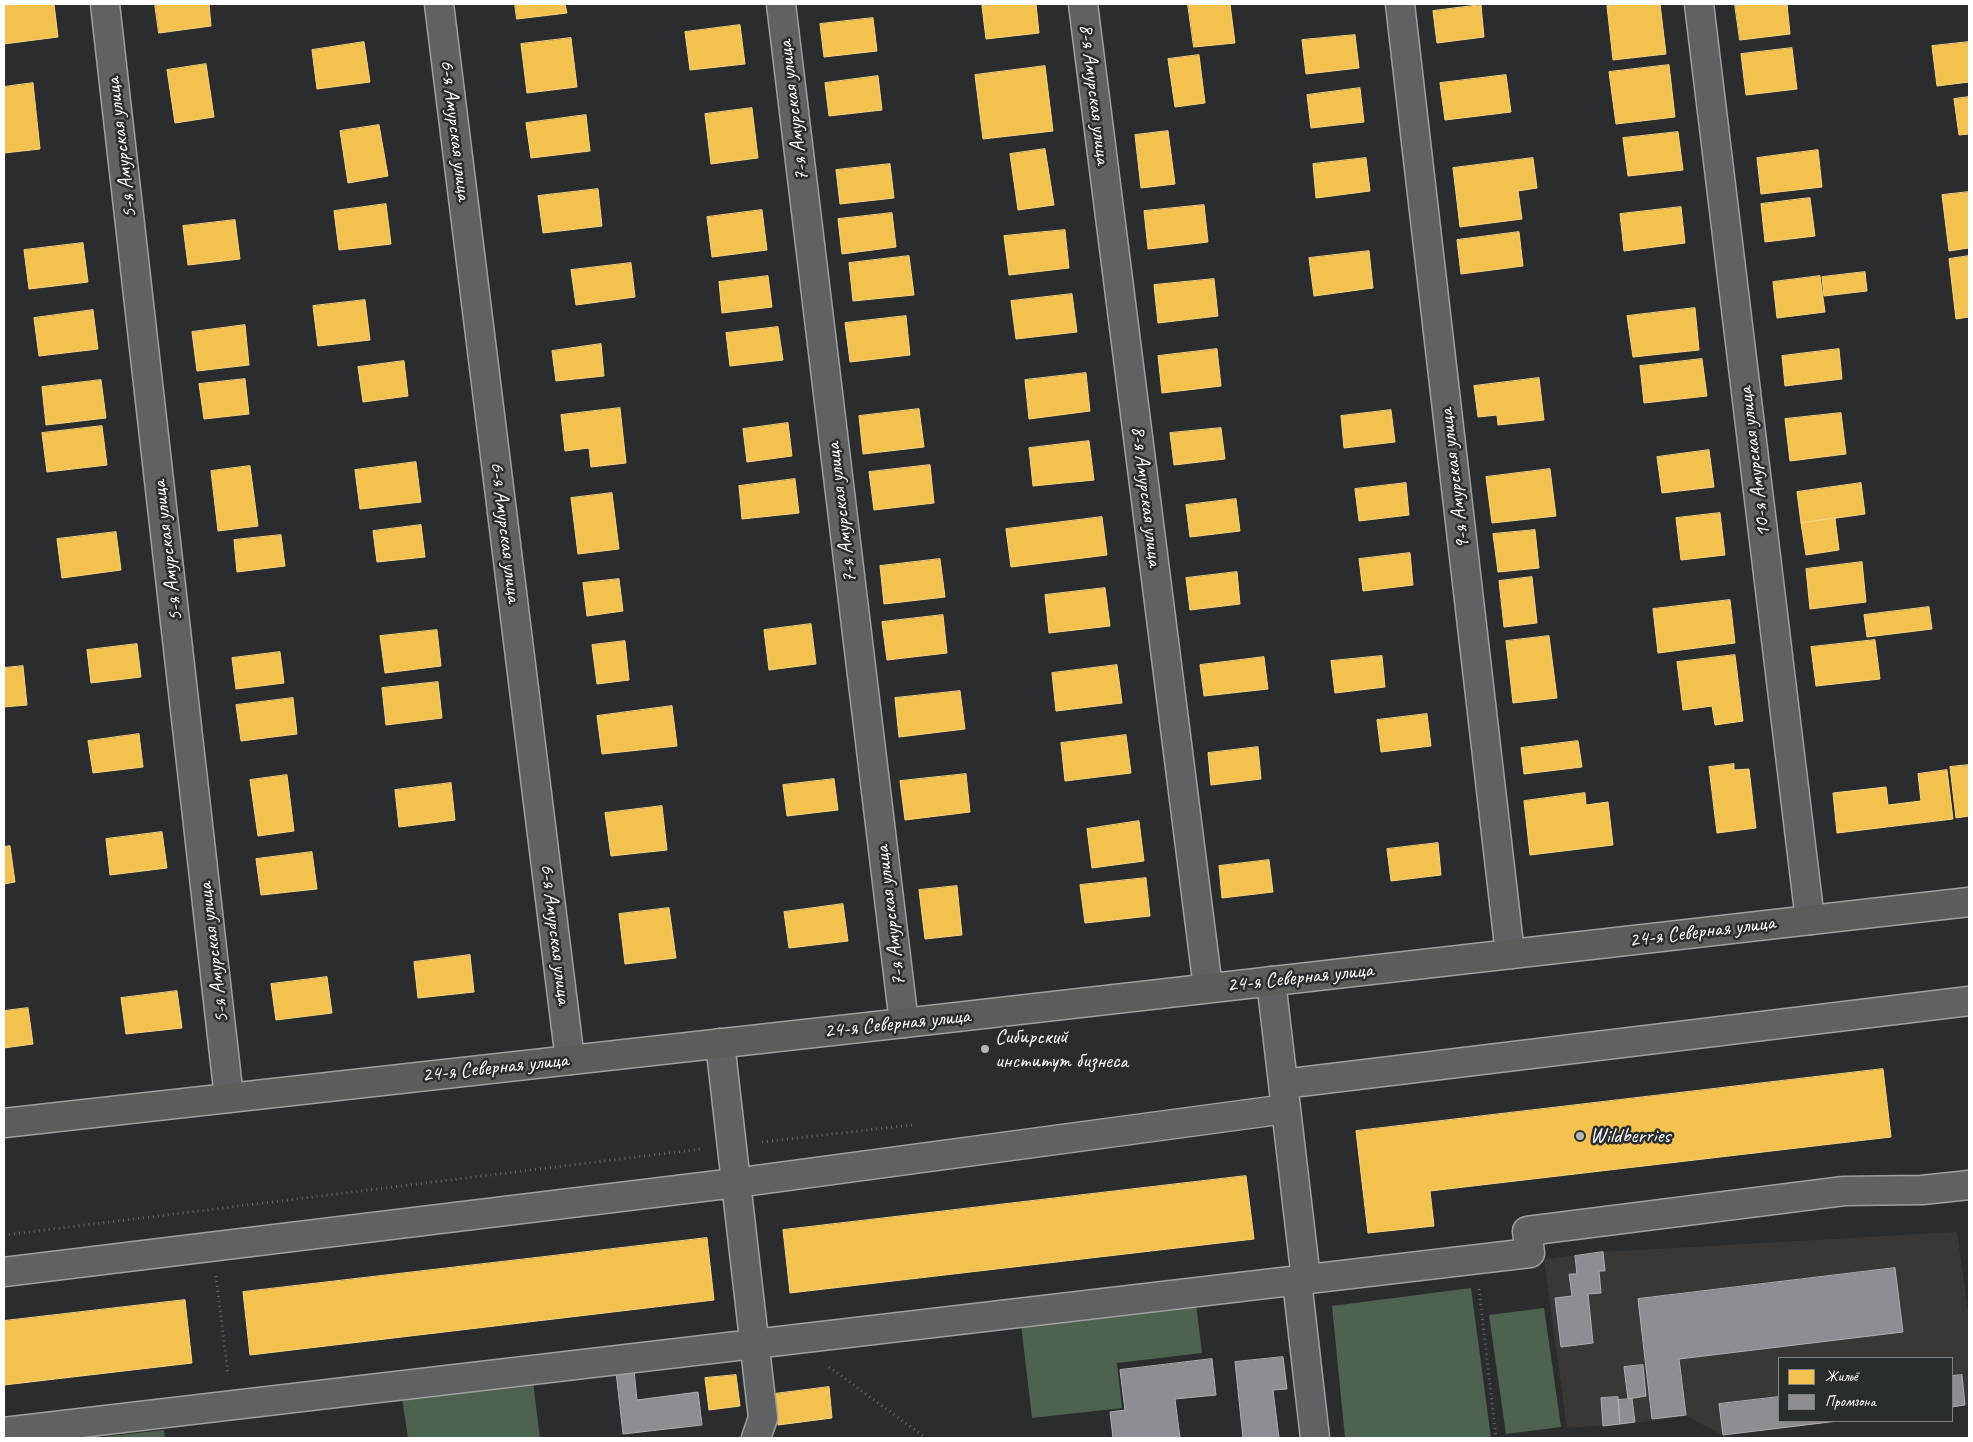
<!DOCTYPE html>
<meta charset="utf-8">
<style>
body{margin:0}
#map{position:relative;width:1973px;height:1442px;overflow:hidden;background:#2b2c2d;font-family:Caveat,sans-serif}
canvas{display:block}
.frame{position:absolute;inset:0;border:5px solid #fff;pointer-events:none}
.legend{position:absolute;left:1778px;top:1357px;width:175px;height:65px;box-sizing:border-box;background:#2a2d2e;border:1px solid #7f8182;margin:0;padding:6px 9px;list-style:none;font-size:15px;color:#fff}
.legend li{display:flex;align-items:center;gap:10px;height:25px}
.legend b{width:25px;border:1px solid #7f8182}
</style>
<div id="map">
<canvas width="1973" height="1442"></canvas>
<div class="frame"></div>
<ul class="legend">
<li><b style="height:14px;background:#f2c14e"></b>Жильё</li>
<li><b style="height:14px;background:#8d8d92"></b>Промзона</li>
</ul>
</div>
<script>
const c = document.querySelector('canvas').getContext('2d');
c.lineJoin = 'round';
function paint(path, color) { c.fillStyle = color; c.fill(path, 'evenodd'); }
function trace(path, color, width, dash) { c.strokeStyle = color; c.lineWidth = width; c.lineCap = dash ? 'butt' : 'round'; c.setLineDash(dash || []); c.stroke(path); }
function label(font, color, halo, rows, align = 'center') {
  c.font = font + ' Caveat,sans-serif'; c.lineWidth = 5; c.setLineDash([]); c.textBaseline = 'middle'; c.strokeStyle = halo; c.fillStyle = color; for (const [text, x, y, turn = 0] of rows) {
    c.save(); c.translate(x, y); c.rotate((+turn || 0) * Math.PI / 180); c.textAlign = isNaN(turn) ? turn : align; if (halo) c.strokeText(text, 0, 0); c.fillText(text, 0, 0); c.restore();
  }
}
const built = new Path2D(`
 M 1957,1232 L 1969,1318 L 1969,1405 L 1952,1407 L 1952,1358 L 1779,1358 L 1779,1421 L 1841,1421 L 1723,1435 L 1686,1416 L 1635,1423 L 1567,1428 L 1544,1259 L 1603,1252 Z`);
const green = new Path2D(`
 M 1471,1288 L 1491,1438 L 1345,1438 L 1332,1306 Z
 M 1196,1304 L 1202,1353 L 1117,1363 L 1122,1408 L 1032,1418 L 1021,1324 Z
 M 1544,1308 L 1561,1427 L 1506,1434 L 1489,1315 Z
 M 533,1382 L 540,1438 L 408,1438 L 402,1398 Z
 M 164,1430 L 165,1438 L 93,1438 Z`);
const homes = new Path2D(`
 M 4,4 L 54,4 L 58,37 L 4,44 Z
 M 155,4 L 209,4 L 211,26 L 159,33 Z
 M 515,4 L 565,4 L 567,13 L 517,19 Z
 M 1001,4 L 1036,4 L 1039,33 L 986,39 L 982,6 Z
 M 1188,4 L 1230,4 L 1235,43 L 1194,47 Z
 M 1626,4 L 1660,4 L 1666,54 L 1613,60 L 1607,6 Z
 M 1735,4 L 1787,4 L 1790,34 L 1740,40 Z
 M 1481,5 L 1484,37 L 1437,43 L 1433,11 Z
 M 873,18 L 877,51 L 824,57 L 820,24 Z
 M 740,25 L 745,64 L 690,70 L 685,32 Z
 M 1355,35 L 1359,68 L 1306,74 L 1302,40 Z
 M 571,38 L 577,87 L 527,93 L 521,44 Z
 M 364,42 L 370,82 L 317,89 L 312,50 Z
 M 1969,42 L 1969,82 L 1937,86 L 1932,46 Z
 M 1792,48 L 1797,89 L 1746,95 L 1741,54 Z
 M 1199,55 L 1205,103 L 1175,107 L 1168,59 Z
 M 206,64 L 214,117 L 175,123 L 167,70 Z
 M 1669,65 L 1675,117 L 1616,124 L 1609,72 Z
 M 1045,66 L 1053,131 L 983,139 L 975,75 Z
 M 1506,75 L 1511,112 L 1445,120 L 1440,83 Z
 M 878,76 L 882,110 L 829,116 L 825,83 Z
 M 33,83 L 40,149 L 4,153 L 4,87 Z
 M 1360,88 L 1364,122 L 1311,128 L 1307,95 Z
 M 1969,97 L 1969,134 L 1959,135 L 1954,99 Z
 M 752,108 L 758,158 L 711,164 L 705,114 Z
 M 586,115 L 590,151 L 531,158 L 526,123 Z
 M 379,125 L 388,176 L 348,183 L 340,131 Z
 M 1168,131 L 1175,184 L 1141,188 L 1135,135 Z
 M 1678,132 L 1683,170 L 1628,176 L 1623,138 Z
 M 1045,149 L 1054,205 L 1018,210 L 1010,154 Z
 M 1818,150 L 1822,187 L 1761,194 L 1757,158 Z
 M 1366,158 L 1370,191 L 1316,198 L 1313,164 Z
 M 1533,158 L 1537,188 L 1518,191 L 1522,219 L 1460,227 L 1453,168 Z
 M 890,164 L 894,198 L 840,204 L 836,170 Z
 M 598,189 L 602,226 L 543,233 L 538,196 Z
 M 1969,192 L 1969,248 L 1949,251 L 1942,195 Z
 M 1810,198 L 1815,236 L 1765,242 L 1761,204 Z
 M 386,204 L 391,244 L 339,250 L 334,211 Z
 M 1204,205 L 1208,242 L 1148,249 L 1144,211 Z
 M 1681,207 L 1685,243 L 1624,251 L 1620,214 Z
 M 762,210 L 767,250 L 712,257 L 707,217 Z
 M 892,213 L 896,247 L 842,254 L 838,219 Z
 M 235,220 L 240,259 L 188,265 L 183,226 Z
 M 1065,230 L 1069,268 L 1009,275 L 1004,236 Z
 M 1519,232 L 1523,266 L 1461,274 L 1457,240 Z
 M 83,243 L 88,282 L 29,289 L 24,250 Z
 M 1369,251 L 1373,288 L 1314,296 L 1309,258 Z
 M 909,256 L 914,295 L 853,301 L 849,263 Z
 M 1969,256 L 1969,317 L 1956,319 L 1949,259 Z
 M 631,263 L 635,297 L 576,305 L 571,270 Z
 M 1865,272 L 1867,291 L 1824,296 L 1822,277 Z
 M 768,276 L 772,307 L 722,313 L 719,282 Z
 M 1820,276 L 1825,312 L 1777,318 L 1773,282 Z
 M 1214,279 L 1218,316 L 1158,323 L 1154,285 Z
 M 1072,294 L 1077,332 L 1016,339 L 1011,301 Z
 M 365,300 L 370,340 L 318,346 L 313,306 Z
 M 1695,308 L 1699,350 L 1633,357 L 1627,316 Z
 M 93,310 L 98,349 L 39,356 L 34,318 Z
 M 906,316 L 910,355 L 850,362 L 845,323 Z
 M 245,325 L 249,365 L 197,371 L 192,332 Z
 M 778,327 L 783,360 L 730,366 L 726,333 Z
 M 601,344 L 604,376 L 556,381 L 552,351 Z
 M 1217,349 L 1221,386 L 1162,393 L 1158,356 Z
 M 1839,349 L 1842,379 L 1785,386 L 1782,356 Z
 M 1702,359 L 1707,396 L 1644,403 L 1640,366 Z
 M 404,361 L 408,396 L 363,402 L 358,367 Z
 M 1086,373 L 1090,411 L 1029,419 L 1025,380 Z
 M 1539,378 L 1544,420 L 1498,425 L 1497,415 L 1478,417 L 1474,386 Z
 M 245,379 L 249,414 L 204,419 L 199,384 Z
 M 101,380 L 106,418 L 46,425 L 42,387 Z
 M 620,408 L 626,463 L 591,467 L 589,448 L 565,451 L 561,415 Z
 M 919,409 L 924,447 L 863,454 L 859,416 Z
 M 1391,410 L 1395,442 L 1344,448 L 1341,416 Z
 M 1841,413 L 1846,454 L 1790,461 L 1785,419 Z
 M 788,423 L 792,456 L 747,462 L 743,429 Z
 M 102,426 L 107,465 L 47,472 L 42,433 Z
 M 1221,428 L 1225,459 L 1174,465 L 1170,433 Z
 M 1089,441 L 1094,480 L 1033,486 L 1029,448 Z
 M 1709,450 L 1714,487 L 1662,493 L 1657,457 Z
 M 416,462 L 421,502 L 360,509 L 355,470 Z
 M 930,465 L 934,503 L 874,510 L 869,472 Z
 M 250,466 L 258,526 L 218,531 L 211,471 Z
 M 1550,469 L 1556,516 L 1492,523 L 1486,477 Z
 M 795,479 L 799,513 L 742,519 L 739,486 Z
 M 1406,483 L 1409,515 L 1359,521 L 1355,489 Z
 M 1861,483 L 1865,514 L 1801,523 L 1797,492 Z
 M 612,493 L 619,549 L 578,554 L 571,498 Z
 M 1236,499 L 1240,531 L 1190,537 L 1186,505 Z
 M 1720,513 L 1725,555 L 1681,560 L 1676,518 Z
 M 1102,517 L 1107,555 L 1011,567 L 1006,529 Z
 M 1835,518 L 1839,550 L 1806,555 L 1801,523 Z
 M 421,525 L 425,557 L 377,562 L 373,531 Z
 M 1535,530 L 1539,568 L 1498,572 L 1493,534 Z
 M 116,532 L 121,570 L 62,578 L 57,539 Z
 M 281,535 L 285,566 L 237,572 L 234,540 Z
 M 1410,553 L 1413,585 L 1363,591 L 1359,559 Z
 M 940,559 L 945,597 L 884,604 L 880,566 Z
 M 1862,562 L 1866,602 L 1810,609 L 1806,569 Z
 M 1237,572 L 1240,604 L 1190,610 L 1186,578 Z
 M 1532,577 L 1537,623 L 1504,627 L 1499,581 Z
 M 619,579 L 623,611 L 587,616 L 583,583 Z
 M 1105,588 L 1110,626 L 1049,633 L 1045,595 Z
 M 1730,600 L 1735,643 L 1658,653 L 1653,609 Z
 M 1929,607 L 1932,629 L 1867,637 L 1864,615 Z
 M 943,615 L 947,653 L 887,660 L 882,622 Z
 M 811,624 L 816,664 L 769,670 L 764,630 Z
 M 437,630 L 441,666 L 385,673 L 380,636 Z
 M 1549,636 L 1557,698 L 1513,703 L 1506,641 Z
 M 1875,640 L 1880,679 L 1816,686 L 1811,647 Z
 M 625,641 L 629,680 L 597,684 L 592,645 Z
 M 137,644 L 141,677 L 91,683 L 87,650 Z
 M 280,652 L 284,683 L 236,689 L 232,658 Z
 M 1735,655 L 1743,721 L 1715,725 L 1712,706 L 1683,710 L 1677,662 Z
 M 1382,656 L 1385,687 L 1335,693 L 1331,661 Z
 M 1264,657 L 1268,689 L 1204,696 L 1200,665 Z
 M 1117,665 L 1122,703 L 1056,711 L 1052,673 Z
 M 23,666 L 27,705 L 4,707 L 4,668 Z
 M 438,682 L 442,718 L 386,725 L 382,688 Z
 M 960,691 L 965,729 L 899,737 L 895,698 Z
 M 293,698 L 297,734 L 241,741 L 236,705 Z
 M 672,706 L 677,746 L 602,754 L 597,716 Z
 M 1427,714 L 1431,746 L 1381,752 L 1377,720 Z
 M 139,734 L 143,767 L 93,773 L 88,741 Z
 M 1126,735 L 1131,773 L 1065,781 L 1061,743 Z
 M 1578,741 L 1582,767 L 1524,774 L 1521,748 Z
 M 1258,747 L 1261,779 L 1211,785 L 1208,753 Z
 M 1734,764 L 1734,770 L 1749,769 L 1756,828 L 1717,833 L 1709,767 Z
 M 1969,765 L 1969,816 L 1956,818 L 1950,767 Z
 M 1947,770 L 1953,819 L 1837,833 L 1833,793 L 1886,787 L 1888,805 L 1921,801 L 1918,774 Z
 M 966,774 L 970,812 L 905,820 L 900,781 Z
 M 287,775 L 294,831 L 258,836 L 250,780 Z
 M 834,779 L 838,810 L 787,816 L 783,785 Z
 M 451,783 L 455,820 L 399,827 L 395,790 Z
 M 1585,793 L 1586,805 L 1608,802 L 1613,845 L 1530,855 L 1524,801 Z
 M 662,806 L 667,850 L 611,856 L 605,813 Z
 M 1139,821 L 1144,861 L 1092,868 L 1087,829 Z
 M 162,832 L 167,868 L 110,875 L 106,839 Z
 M 1438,843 L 1441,875 L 1391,881 L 1387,849 Z
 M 10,846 L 15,882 L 4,884 L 4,847 Z
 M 312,852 L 317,889 L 261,895 L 256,859 Z
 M 1269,860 L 1273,892 L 1222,898 L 1219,866 Z
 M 1146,878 L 1150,916 L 1085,923 L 1080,885 Z
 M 957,886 L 962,935 L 925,939 L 919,890 Z
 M 843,904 L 848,941 L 789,948 L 784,912 Z
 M 669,908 L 676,958 L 625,964 L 619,914 Z
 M 470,955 L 474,992 L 418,998 L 414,962 Z
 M 327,977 L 332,1013 L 276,1020 L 271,984 Z
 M 177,991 L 182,1028 L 126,1034 L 121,998 Z
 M 28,1008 L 33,1044 L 4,1048 L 4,1011 Z
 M 1883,1069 L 1891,1137 L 1430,1191 L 1434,1226 L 1368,1233 L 1356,1131 Z
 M 1246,1176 L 1254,1239 L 790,1293 L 783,1230 Z
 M 707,1238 L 714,1300 L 250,1355 L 243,1292 Z
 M 185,1300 L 192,1363 L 4,1385 L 4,1321 Z
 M 736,1375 L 740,1406 L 709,1410 L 705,1378 Z
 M 829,1387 L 832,1418 L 778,1425 L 774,1394 Z`);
const industry = new Path2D(`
 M 1603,1252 L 1605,1271 L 1599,1271 L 1601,1293 L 1588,1294 L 1593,1343 L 1561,1347 L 1555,1298 L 1572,1296 L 1569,1274 L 1577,1274 L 1575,1256 Z
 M 1895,1268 L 1903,1332 L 1679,1359 L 1686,1415 L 1652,1419 L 1638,1299 Z
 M 1283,1357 L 1287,1389 L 1273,1390 L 1279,1438 L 1243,1438 L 1235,1362 Z
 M 1212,1359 L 1216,1395 L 1175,1399 L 1180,1438 L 1113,1438 L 1110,1412 L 1125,1410 L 1120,1370 Z
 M 1643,1365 L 1646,1396 L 1628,1399 L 1624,1367 Z
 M 634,1370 L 637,1400 L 698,1392 L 702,1425 L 623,1434 L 616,1372 Z
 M 1962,1375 L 1965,1405 L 1952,1407 L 1952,1376 Z
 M 1618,1397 L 1620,1424 L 1603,1426 L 1601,1398 Z
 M 1779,1397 L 1779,1421 L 1838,1421 L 1723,1435 L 1719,1404 Z
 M 1632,1399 L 1635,1422 L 1620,1424 L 1618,1400 Z`);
const path = new Path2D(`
 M 762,1142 L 912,1125
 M 4,1235 L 701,1149
 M 216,1276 L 228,1374
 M 1479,1289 L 1496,1438
 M 829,1367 L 926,1438`);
const minor = new Path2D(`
 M 105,4 L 229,1098
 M 439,4 L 570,1060
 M 781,4 L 904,1023
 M 1083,4 L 1208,988
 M 1400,4 L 1510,954
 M 1699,4 L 1810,920
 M 1271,981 L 1306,1279
 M 720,1043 L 763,1418 L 756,1438
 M 1283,1084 L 1969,1001
 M 4,1272 L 735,1183 L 1286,1109
 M 1297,1281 L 1315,1438
 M 4,1432 L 1530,1253 L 1527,1231 L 1844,1191 L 1922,1190 L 1969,1185`);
const major = new Path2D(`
 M 4,1123 L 904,1023 L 1969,902`);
const markers = [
 [985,1049,5,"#b5b5b6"],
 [1580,1136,5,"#b5b5b6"]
];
const streetNames = [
 ["8-я Амурская улица",1094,94,83],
 ["7-я Амурская улица",794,111,-97],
 ["6-я Амурская улица",455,130,83],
 ["5-я Амурская улица",122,148,-97],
 ["10-я Амурская улица",1755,462,-97],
 ["9-я Амурская улица",1455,479,-97],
 ["8-я Амурская улица",1146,496,83],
 ["7-я Амурская улица",842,513,-97],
 ["6-я Амурская улица",505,532,83],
 ["5-я Амурская улица",168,551,-97],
 ["7-я Амурская улица",891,916,-97],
 ["24-я Северная улица",1702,932,-7],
 ["6-я Амурская улица",555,934,83],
 ["5-я Амурская улица",214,953,-97],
 ["24-я Северная улица",1300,978,-6],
 ["24-я Северная улица",897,1024,-6],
 ["24-я Северная улица",495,1068,-6]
];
const poiNames = [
 ["Сибирский",995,1037],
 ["институт бизнеса",995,1061],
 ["Wildberries",1590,1136]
];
paint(built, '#3a3837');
paint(green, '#4e6250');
paint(homes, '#f2c14e');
trace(homes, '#f6d483', 1);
paint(industry, '#8d8d92');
trace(industry, '#afafb3', 1);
trace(minor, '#a0a0a0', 31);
trace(major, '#a0a0a0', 31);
trace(path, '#686969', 3, [1, 4]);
trace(minor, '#606162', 28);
trace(major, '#5c5d5a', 28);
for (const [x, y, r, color] of markers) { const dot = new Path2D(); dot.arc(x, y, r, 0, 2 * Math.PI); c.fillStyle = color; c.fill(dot); trace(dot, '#2a2d2e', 2); }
label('21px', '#fff', '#2a2d2e', streetNames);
label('21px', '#fff', '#2a2d2e', poiNames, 'left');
</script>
